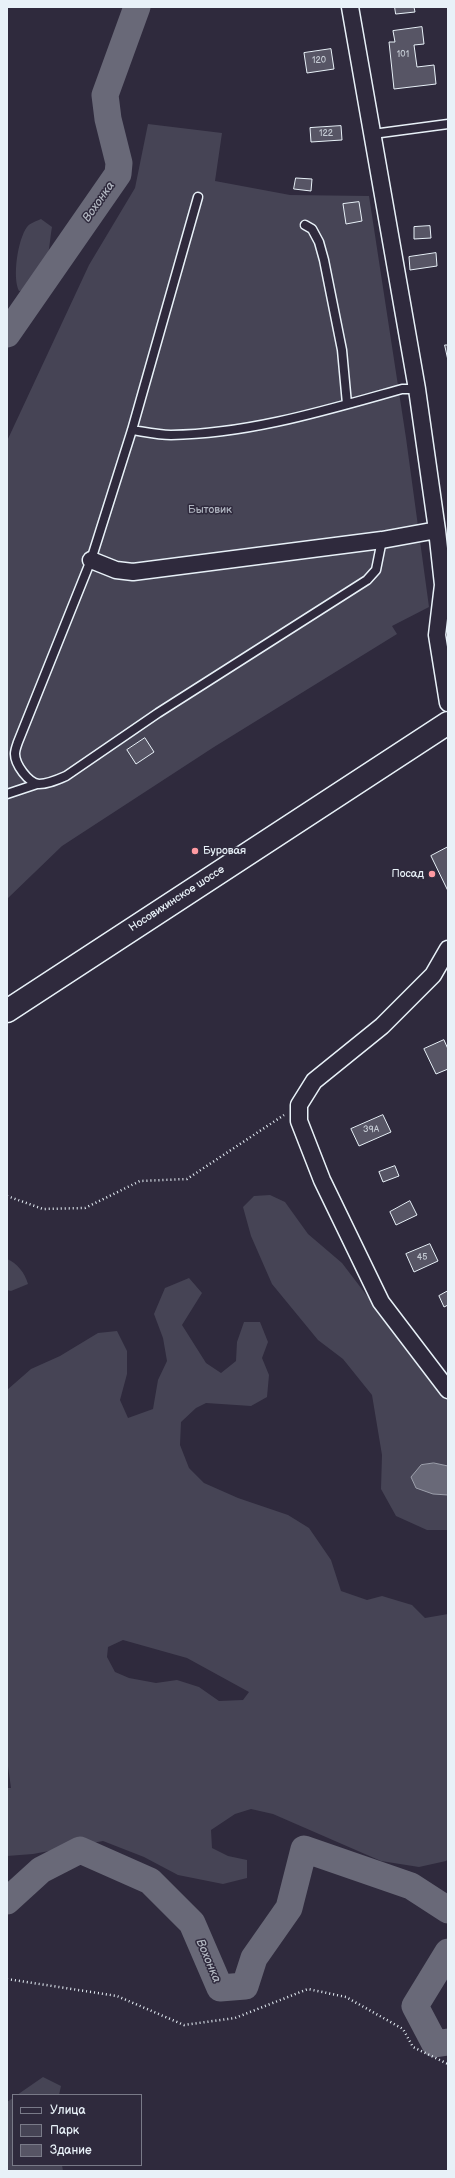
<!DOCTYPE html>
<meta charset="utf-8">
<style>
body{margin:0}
#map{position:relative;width:455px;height:2178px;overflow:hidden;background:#2f2a3d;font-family:"Balsamiq Sans",sans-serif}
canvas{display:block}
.frame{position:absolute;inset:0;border:8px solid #e8f1f8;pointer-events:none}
.legend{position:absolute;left:12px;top:2094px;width:130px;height:72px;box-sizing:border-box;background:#2f2a3d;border:1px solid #797a88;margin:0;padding:5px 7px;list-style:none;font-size:12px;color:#e8f1f8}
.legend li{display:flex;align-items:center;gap:8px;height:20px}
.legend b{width:20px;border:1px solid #797a88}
</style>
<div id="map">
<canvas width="455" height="2178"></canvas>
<div class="frame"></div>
<ul class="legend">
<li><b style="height:5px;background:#2f2a3d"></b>Улица</li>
<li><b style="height:11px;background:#464455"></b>Парк</li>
<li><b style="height:11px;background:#575565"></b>Здание</li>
</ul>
</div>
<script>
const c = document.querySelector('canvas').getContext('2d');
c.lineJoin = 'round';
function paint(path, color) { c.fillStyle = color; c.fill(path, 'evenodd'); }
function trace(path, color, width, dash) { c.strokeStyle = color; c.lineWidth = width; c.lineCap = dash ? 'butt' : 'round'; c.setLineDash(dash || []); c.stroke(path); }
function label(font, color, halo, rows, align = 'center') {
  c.font = font + ' "Balsamiq Sans",sans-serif'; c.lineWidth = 3; c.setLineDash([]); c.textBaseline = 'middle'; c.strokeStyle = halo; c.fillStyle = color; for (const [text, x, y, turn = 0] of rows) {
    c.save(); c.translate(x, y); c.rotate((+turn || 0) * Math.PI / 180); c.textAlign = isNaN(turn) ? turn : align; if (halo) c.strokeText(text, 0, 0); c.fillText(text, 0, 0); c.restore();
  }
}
const green = new Path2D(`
 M 148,124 L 222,133 L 215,181 L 290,195 L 369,196 L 406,438 L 429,607 L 392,626 L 397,634 L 214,747 L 62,846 L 7,899 L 7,441 L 89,265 L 135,188 Z
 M 41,219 L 52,227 C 48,249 49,289 19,291 C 12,277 18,239 27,227 C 30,223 37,221 41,219 Z
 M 270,1195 L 285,1202 L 308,1234 L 342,1263 L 448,1402 L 448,1466 L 434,1463 L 433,1494 L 448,1495 L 448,1530 L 427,1530 L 396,1516 L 381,1489 L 382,1455 L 372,1395 L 343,1359 L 318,1340 L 272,1284 L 251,1236 L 243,1207 L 254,1196 Z
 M 7,1259 C 17,1263 25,1273 28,1284 L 11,1291 L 7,1290 Z
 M 189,1278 L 202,1293 L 182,1325 L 206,1363 L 221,1373 L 236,1361 L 237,1342 L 244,1322 L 260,1322 L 268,1342 L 262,1358 L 269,1375 L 267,1397 L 251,1406 L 206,1403 L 196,1408 L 181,1422 L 180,1445 L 189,1468 L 204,1483 L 238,1498 L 288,1515 L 309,1528 L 331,1560 L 341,1591 L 367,1600 L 382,1596 L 412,1605 L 425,1618 L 448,1614 L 448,1859 L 446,1861 L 419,1867 L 381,1861 L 273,1814 L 251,1809 L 235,1814 L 211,1830 L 212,1848 L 228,1856 L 247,1860 L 247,1878 L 223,1884 L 178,1875 L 144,1857 L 103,1841 L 33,1854 L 7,1856 L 7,1788 L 11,1788 L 7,1759 L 7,1390 L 31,1369 L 60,1356 L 98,1333 L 117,1331 L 127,1351 L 127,1374 L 120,1400 L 128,1418 L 153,1409 L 158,1380 L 167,1361 L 163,1338 L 154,1314 L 165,1288 ZM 123,1640 L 187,1658 L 249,1692 L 243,1700 L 219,1701 L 199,1687 L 177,1680 L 156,1683 L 129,1678 L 115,1672 L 107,1657 L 108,1647 Z
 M 43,2077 L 61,2086 L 59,2095 L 17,2095 Z
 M 13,2098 L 13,2165 L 62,2165 L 63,2171 L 7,2171 L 7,2102 Z`);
const water = new Path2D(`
 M 434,1463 L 448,1466 L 448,1495 L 433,1494 L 416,1488 L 411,1477 L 421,1465 Z`);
const river = new Path2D(`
 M 7,334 L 118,174 L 119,163 L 108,119 L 105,95 L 137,7
 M 7,1901 L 41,1870 L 80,1850 L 150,1881 L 192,1923 L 220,1988 L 245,1986 L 254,1958 L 289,1908 L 304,1849 L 411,1886 L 448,1910
 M 448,1952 L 415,2006 L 435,2044 L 448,2042`);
const building = new Path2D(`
 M 395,7 L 414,7 L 415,12 L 396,14 Z
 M 422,27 L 424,44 L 414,45 L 417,67 L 434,65 L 436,84 L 394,89 L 389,42 L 395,42 L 393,31 Z
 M 331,49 L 334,69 L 307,73 L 304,53 Z
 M 341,126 L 342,140 L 311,142 L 310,128 Z
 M 296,178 L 312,179 L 311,191 L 294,189 Z
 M 359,202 L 362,221 L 346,224 L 343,204 Z
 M 430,226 L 431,238 L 414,239 L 414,227 Z
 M 436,253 L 437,266 L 410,270 L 409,257 Z
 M 445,345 L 448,345 L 448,360 Z
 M 145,738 L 154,752 L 136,764 L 127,750 Z
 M 448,847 L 448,891 L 431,856 Z
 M 444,1040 L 448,1049 L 448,1069 L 436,1074 L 424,1049 Z
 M 383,1115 L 391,1132 L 359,1146 L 351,1129 Z
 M 395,1166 L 399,1176 L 383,1182 L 379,1172 Z
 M 410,1201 L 417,1215 L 396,1225 L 390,1212 Z
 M 430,1244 L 438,1261 L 414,1272 L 406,1254 Z
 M 448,1291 L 448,1305 L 444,1307 L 439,1296 Z`);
const path = new Path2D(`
 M 7,1196 L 43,1209 L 85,1208 L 140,1181 L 187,1179 L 284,1115
 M 7,1979 L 117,1996 L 184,2025 L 235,2018 L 308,1989 L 346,1997 L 403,2029 L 413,2047 L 448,2064`);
const lane = new Path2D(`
 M 373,134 L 448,124
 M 198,197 L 132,430 L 91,560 L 18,742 C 17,745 15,750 15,754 C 15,764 28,783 39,784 C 48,784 57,780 66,776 L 158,713 L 367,580 L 376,570 L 382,540
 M 305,225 L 312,229 L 319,242 L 324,260 L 342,350 L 347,404
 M 132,430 C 145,432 159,435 171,435 C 249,434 327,410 402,389 L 417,389
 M 7,794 L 37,784`);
const street = new Path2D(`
 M 350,7 L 417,389 L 437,530 L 443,585 L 437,635 L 448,703
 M 91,560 L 116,570 L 133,572 L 382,540 L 437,530
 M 448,949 L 433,975 L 382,1026 L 314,1081 L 299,1105 L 299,1121 L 322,1180 L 381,1302 L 448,1390`);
const secondary = new Path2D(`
 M 7,1011 L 448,723`);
const markers = [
 [195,851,4,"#ff9aa2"],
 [432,874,4,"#ff9aa2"]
];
const numberNames = [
 ["101",403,55],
 ["120",319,61],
 ["122",326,134],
 ["39А",371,1130],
 ["45",422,1258]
];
const parkNames = [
 ["Бытовик",210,510]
];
const poiNames = [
 ["Буровая",203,851],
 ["Посад",424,874,"right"]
];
const streetNames = [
 ["Носовихинское шоссе",177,899,-33]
];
const waterNames = [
 ["Вохонка",99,202,-55],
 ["Вохонка",208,1961,67]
];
paint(green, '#464455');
paint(water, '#696978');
trace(water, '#9c9fab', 1);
trace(river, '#696978', 27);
paint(building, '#575565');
trace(building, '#e8f1f8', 1);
trace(lane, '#e8f1f8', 11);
trace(street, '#e8f1f8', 19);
trace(secondary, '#e8f1f8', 25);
trace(path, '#e8f1f8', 2.5, [1, 3]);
trace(lane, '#2f2a3d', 8);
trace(street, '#2f2a3d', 16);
trace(secondary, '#2f2a3d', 22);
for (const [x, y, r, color] of markers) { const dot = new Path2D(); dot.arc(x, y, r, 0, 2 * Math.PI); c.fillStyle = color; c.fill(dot); trace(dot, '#2f2a3d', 1.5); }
label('9px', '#c4cad3', null, numberNames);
label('11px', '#afb4bf', '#2f2a3d', parkNames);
label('11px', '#e8f1f8', '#2f2a3d', poiNames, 'left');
label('11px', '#e8f1f8', '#2f2a3d', streetNames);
label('italic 12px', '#afb4be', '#2f2a3d', waterNames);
</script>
